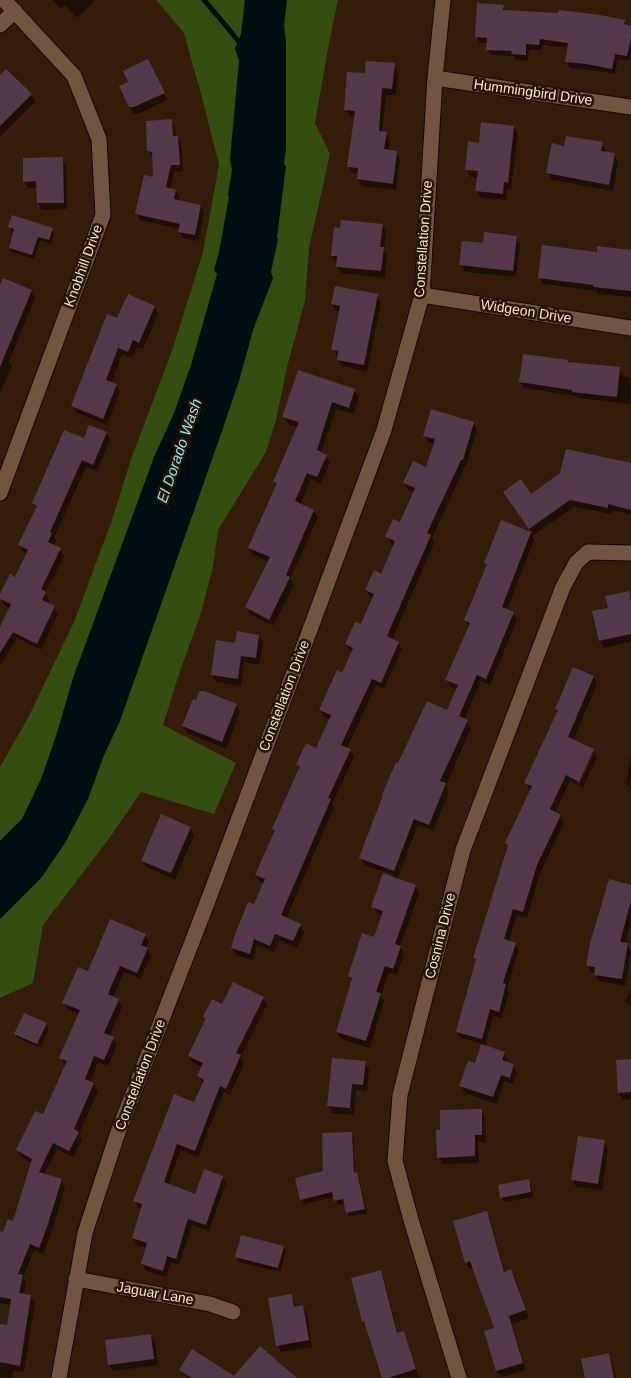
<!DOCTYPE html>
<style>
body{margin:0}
canvas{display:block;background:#341c08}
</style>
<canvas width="631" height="1378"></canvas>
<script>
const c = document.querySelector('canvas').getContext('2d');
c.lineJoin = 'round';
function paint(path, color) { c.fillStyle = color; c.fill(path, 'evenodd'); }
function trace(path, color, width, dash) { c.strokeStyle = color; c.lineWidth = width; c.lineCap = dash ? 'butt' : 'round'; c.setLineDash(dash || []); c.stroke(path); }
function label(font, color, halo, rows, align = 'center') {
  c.font = font + ' Arial,sans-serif'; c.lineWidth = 5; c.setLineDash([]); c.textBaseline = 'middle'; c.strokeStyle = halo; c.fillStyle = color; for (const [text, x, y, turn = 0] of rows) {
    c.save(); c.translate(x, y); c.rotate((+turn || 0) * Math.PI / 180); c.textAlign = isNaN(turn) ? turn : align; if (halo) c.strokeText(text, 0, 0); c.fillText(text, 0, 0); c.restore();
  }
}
const green = new Path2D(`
 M 156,0 L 338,0 L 329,43 L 315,123 L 330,154 L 309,248 L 305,300 L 287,367 L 276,420 L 266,452 L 218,530 L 213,567 L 201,613 L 179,674 L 163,725 L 236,763 L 214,814 L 141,792 L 108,840 L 43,925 L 33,983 L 0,998 L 0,767 L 28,718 L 74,622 L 112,520 L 131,459 L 172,351 L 203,252 L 219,165 L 201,94 L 184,33 Z`);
const water = new Path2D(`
 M 245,0 L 287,0 L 284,26 L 286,40 L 286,149 L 284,164 L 286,166 L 277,237 L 278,239 L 271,272 L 273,278 L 253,330 L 239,381 L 222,431 L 120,721 L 104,755 L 88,799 L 65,843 L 41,878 L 0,919 L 0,841 L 22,819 L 41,779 L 56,736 L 73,678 L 154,457 L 174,413 L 191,365 L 217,274 L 214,270 L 219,252 L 229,197 L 228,195 L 232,170 L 230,159 L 239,61 L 235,48 L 241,34 Z`);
const shadow = new Path2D(`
 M 52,0 L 92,0 L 94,2 L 77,18 L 65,5 L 61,9 Z
 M 503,6 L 506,12 L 624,21 L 627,26 L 631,27 L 630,61 L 618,59 L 615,74 L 590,70 L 570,68 L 567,62 L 568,48 L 542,45 L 542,50 L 529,50 L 528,61 L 516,60 L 514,56 L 491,55 L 487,49 L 488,43 L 480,43 L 476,37 Z
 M 394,65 L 398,72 L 396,95 L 386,95 L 382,133 L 386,133 L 390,140 L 389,151 L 396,152 L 400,159 L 396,190 L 362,186 L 358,179 L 358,174 L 353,174 L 349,167 L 355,117 L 350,116 L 346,109 L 366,75 Z
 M 152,67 L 167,100 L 138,114 L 134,114 L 130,107 Z
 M 0,77 L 31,95 L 35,102 L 0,137 Z
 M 172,121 L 175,127 L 176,137 L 178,137 L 181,143 L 183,171 L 174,172 L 170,190 L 176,191 L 179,197 L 179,201 L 201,206 L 204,212 L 199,241 L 183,238 L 180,232 L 180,229 L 140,220 L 137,214 L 154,178 L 154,158 L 148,150 Z
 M 514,127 L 518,134 L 511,189 L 507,189 L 506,200 L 481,198 L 477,191 L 478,178 L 470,177 L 466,170 L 480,144 Z
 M 602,143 L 606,150 L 605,153 L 614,154 L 618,161 L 613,191 L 552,180 L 548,173 L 565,147 Z
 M 62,158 L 66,165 L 67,209 L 42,210 L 38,203 L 38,188 L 28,188 L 24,182 Z
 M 382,225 L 386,232 L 384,250 L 387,255 L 385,278 L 341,273 L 337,266 L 338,263 L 336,263 L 332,256 Z
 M 10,227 L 52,229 L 54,234 L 51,244 L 40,240 L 34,259 L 12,252 L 10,248 L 15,232 L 12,232 Z
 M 516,237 L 520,244 L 516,277 L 465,272 L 461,265 L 484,244 Z
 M 631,251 L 631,297 L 598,294 L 597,291 L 543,284 L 539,277 L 598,254 Z
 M 0,288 L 31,291 L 35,298 L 9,361 L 12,366 L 0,393 Z
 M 377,296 L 381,303 L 367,372 L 342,366 L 338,359 L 339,357 L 337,356 L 333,349 L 340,312 L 336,311 L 332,304 Z
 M 154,307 L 158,314 L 143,349 L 137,347 L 132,358 L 122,354 L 111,384 L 116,385 L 120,392 L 107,425 L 77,413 L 73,406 L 118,320 Z
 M 568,363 L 620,369 L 624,376 L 631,378 L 631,404 L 577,398 L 576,396 L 524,388 L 520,381 Z
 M 354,390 L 359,397 L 353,414 L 336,409 L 321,453 L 326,456 L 330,462 L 321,484 L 311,479 L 300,505 L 313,510 L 318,517 L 290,579 L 294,585 L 273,626 L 250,614 L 246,607 L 269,562 L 253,555 L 249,548 L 277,486 L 274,482 L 298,427 L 288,424 L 284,417 Z
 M 473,423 L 477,430 L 466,466 L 465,466 L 432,538 L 434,543 L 392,640 L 398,643 L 402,649 L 384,689 L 376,685 L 347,748 L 350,750 L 354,757 L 332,804 L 334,807 L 286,919 L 300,925 L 304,932 L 297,948 L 279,940 L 274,952 L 257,945 L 253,960 L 236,955 L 232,948 L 255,906 L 264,884 L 260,882 L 256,875 L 275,832 L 274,829 L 300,769 L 298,765 L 316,749 L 330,719 L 324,717 L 320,710 L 343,674 L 352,652 L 350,651 L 346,644 L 362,626 L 374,599 L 370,597 L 366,590 L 382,575 L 394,546 L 391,544 L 387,537 L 400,523 L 414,492 L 408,490 L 404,483 L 427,469 L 435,444 L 428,442 L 424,435 Z
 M 106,433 L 110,440 L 97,471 L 86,467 L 54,538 L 56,541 L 53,546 L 60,549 L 64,556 L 45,593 L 49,600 L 47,604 L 54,607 L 58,614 L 41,650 L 17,638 L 0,666 L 0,630 L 10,609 L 4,605 L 0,597 L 16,579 L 28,554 L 23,552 L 19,545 L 37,509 L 34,503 L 84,440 Z
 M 631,465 L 631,515 L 612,510 L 611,514 L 574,507 L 532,536 L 534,540 L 507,610 L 513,613 L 517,620 L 490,685 L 481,681 L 464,720 L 467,721 L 471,728 L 446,785 L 449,791 L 433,831 L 418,825 L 397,879 L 415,886 L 419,893 L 400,947 L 404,954 L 397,975 L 389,972 L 381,996 L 384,1001 L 370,1048 L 341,1039 L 337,1032 L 352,982 L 349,976 L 374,938 L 383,916 L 377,913 L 373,906 L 393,875 L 365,865 L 361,858 L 399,765 L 448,712 L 457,690 L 451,687 L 447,680 L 469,627 L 465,620 L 487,566 L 486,563 L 502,522 L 533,534 L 527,523 L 531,495 Z
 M 628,592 L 631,597 L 631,642 L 604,648 L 600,641 L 594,612 L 609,609 Z
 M 259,636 L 263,643 L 259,665 L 244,662 L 241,686 L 216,682 L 212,675 L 236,644 Z
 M 594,677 L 597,684 L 573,741 L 593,750 L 597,757 L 583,788 L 579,785 L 594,753 L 591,753 L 576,784 L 570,781 L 555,813 L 561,816 L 564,823 L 540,873 L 527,918 L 517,915 L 509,942 L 515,944 L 519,950 L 507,988 L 509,992 L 502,1018 L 493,1016 L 485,1047 L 504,1053 L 508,1060 L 507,1063 L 513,1065 L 517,1072 L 513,1084 L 504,1081 L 497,1104 L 465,1093 L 461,1086 L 476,1064 L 482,1044 L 461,1038 L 457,1032 L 477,961 L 475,958 L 509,848 L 506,843 L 531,790 L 529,789 L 525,782 L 558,713 L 556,709 Z
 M 236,705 L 240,712 L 226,749 L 187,733 L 183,726 Z
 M 631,750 L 631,790 L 630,790 L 626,783 Z
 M 190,828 L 194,835 L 175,880 L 146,867 L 142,860 Z
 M 631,886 L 631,921 L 625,944 L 627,944 L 631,952 L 625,986 L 599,981 L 595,973 L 591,972 L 587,965 Z
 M 145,935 L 149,942 L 147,948 L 151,956 L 140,979 L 124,972 L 113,998 L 118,1000 L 122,1007 L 109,1037 L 113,1038 L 117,1045 L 108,1066 L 98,1062 L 90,1082 L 94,1084 L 98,1091 L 79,1134 L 82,1139 L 73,1157 L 57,1149 L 44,1175 L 61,1180 L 65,1187 L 51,1234 L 43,1254 L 34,1250 L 23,1278 L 26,1283 L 24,1295 L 31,1296 L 35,1303 L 24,1372 L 13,1370 L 12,1378 L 0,1378 L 0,1325 L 8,1327 L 11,1305 L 0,1303 L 0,1232 L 4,1234 L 14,1223 L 32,1163 L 21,1157 L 17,1150 L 44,1116 L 66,1066 L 61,1058 L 79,1015 L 68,1009 L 64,1003 L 88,973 Z
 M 631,989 L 631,1008 L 626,1001 Z
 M 263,998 L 267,1005 L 241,1057 L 244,1063 L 230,1095 L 224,1092 L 214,1116 L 198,1157 L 181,1150 L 168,1185 L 196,1196 L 222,1177 L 226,1183 L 209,1231 L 192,1225 L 179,1265 L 171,1262 L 166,1277 L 146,1271 L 142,1264 L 147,1248 L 137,1245 L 133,1238 L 142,1209 L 139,1208 L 135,1201 L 195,1104 L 204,1084 L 198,1076 L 202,1067 L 193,1063 L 189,1056 L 206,1019 L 205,1017 L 223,1006 Z
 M 46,1024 L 49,1029 L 40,1048 L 18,1038 L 15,1033 Z
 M 631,1060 L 631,1099 L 623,1100 L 619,1093 Z
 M 365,1062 L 369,1069 L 367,1091 L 356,1090 L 354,1115 L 332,1113 L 328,1106 Z
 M 481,1110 L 485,1117 L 486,1142 L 478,1142 L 479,1163 L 443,1164 L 439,1157 L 441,1131 Z
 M 352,1134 L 354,1138 L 355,1174 L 359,1178 L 367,1213 L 350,1217 L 348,1213 L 345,1203 L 338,1205 L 334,1197 L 304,1204 L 302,1199 L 325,1172 Z
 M 604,1142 L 608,1149 L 602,1190 L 576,1187 L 572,1180 Z
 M 528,1180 L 531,1185 L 533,1197 L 504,1202 L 501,1198 L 499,1186 Z
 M 486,1213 L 490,1220 L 505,1272 L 511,1270 L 515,1277 L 529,1318 L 512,1324 L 526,1370 L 501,1377 L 497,1371 L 495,1329 L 474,1268 L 470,1269 L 466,1263 L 454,1222 Z
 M 283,1247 L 286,1251 L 280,1272 L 239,1262 L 236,1257 Z
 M 381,1272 L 384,1278 L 398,1334 L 403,1332 L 407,1339 L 419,1378 L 383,1378 L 367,1328 L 363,1321 Z
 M 291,1295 L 295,1302 L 296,1308 L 303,1307 L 307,1314 L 312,1347 L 281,1352 L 277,1345 Z
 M 151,1335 L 155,1342 L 158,1365 L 113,1371 L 109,1364 Z
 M 608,1355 L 612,1362 L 616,1378 L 587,1378 Z
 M 181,1370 L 233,1378 L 187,1378 Z`);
const stream = new Path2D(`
 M 204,0 L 227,27 L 242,46`);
const building = new Path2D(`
 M 477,3 L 504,5 L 503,10 L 558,13 L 559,10 L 600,15 L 625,20 L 624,24 L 631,26 L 631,37 L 627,56 L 615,54 L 612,69 L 586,64 L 565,62 L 568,43 L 540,39 L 539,45 L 526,44 L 526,55 L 511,54 L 512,51 L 486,50 L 487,38 L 475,37 Z
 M 148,59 L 165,93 L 134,107 L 129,107 L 119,86 L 128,82 L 123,71 Z
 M 366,61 L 395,63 L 392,89 L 382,88 L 379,131 L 387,132 L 384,149 L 397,151 L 393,184 L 357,179 L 358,168 L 347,167 L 355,111 L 344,110 L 347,72 L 365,73 Z
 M 6,69 L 32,94 L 0,126 L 0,75 Z
 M 172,119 L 173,136 L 178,136 L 180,165 L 171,165 L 166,187 L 176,190 L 174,199 L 201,205 L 195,235 L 178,232 L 180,224 L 135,214 L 144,175 L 153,177 L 152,152 L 147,151 L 146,121 Z
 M 481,122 L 514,126 L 508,183 L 504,182 L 503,194 L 475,191 L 478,171 L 465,170 L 468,141 L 479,143 Z
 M 566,136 L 603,142 L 601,151 L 615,153 L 609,185 L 546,173 L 552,143 L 564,146 Z
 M 63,157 L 64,203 L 37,203 L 36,181 L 23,182 L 23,158 Z
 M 12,215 L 53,228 L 49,240 L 38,237 L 32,255 L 9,248 L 14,229 L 8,227 Z
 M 341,220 L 383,224 L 380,247 L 384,247 L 381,271 L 336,267 L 337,256 L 331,256 L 334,227 L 340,228 Z
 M 484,232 L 517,236 L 513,271 L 459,265 L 462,241 L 483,243 Z
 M 542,245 L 597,252 L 597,246 L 631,250 L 631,291 L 593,287 L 593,285 L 538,278 Z
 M 3,278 L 32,290 L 0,367 L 0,285 Z
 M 335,286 L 378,294 L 364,365 L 337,360 L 338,351 L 331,350 L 340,306 L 331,304 Z
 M 128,294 L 155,306 L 139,343 L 133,340 L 128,352 L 118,348 L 106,380 L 117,384 L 103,419 L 71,406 L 107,314 L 117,318 Z
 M 523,354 L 568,360 L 568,362 L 620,367 L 617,397 L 572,392 L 572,390 L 519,382 Z
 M 298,370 L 355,389 L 349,408 L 332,402 L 317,450 L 327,455 L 317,477 L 307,473 L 295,501 L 314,510 L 286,575 L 290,577 L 269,620 L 245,607 L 270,557 L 248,548 L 277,483 L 273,482 L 299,422 L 282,417 Z
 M 431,409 L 474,422 L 463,460 L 461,460 L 427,533 L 431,535 L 387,636 L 399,642 L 381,683 L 372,679 L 341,745 L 351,749 L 328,798 L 331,799 L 281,915 L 301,924 L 293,941 L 275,934 L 270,946 L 254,939 L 250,954 L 231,948 L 234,937 L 248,902 L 254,904 L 265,879 L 255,875 L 275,830 L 272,829 L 300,766 L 296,765 L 306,743 L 316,748 L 331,715 L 319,710 L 337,670 L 342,673 L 353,648 L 345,644 L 355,622 L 361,624 L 374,594 L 365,590 L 374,570 L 381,574 L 395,541 L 385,537 L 393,519 L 400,522 L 415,488 L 403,483 L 413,461 L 426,467 L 435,439 L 423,436 Z
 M 89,425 L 107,432 L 93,465 L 82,460 L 50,532 L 52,533 L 48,542 L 61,548 L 41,589 L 46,592 L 42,600 L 55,606 L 37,644 L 13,632 L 0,653 L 0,627 L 11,604 L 0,599 L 0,594 L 10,574 L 15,577 L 28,550 L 18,545 L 37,506 L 32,503 L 64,430 L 84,438 Z
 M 566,449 L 631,463 L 631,510 L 608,504 L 608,508 L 570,500 L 529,529 L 503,492 L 521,479 L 531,494 L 560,473 Z
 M 501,520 L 531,532 L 502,607 L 514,612 L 486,679 L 477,675 L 459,716 L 468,720 L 440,781 L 446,783 L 429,825 L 414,819 L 394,871 L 359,858 L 383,795 L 382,795 L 396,762 L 398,763 L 427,701 L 447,710 L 458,685 L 445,680 L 470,623 L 464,620 L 487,564 L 484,563 Z
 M 629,591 L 631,601 L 631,634 L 599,641 L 592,611 L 608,608 L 605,596 Z
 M 237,631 L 259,635 L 256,658 L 241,656 L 238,679 L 211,675 L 216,640 L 235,643 Z
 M 573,667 L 594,676 L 568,737 L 594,749 L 579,782 L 566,775 L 550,809 L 561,815 L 537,865 L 523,912 L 513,909 L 504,939 L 516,943 L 503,983 L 506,984 L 499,1012 L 490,1009 L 482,1039 L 456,1032 L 476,959 L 473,958 L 508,845 L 505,843 L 532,786 L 524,783 L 558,710 L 555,709 Z
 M 199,691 L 204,691 L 237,704 L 222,742 L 182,726 L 193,699 L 196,700 Z
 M 161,814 L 191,827 L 171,873 L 141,861 Z
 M 383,873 L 416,885 L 395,944 L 401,946 L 393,969 L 385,966 L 376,992 L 381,993 L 366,1041 L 336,1032 L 352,978 L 348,976 L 362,933 L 374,937 L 383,911 L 371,907 Z
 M 609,879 L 631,885 L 631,901 L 620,942 L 628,943 L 622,979 L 594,975 L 595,967 L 586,966 L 591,937 L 592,937 Z
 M 110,919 L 146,934 L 141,945 L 148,948 L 137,973 L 120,966 L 108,994 L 119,999 L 104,1033 L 114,1037 L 104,1060 L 94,1056 L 85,1079 L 94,1083 L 74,1129 L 79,1132 L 69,1151 L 53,1143 L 39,1172 L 62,1179 L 47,1227 L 39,1248 L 30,1244 L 18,1274 L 23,1275 L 19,1293 L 31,1295 L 20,1366 L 0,1362 L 0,1324 L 7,1325 L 11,1299 L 0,1297 L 0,1231 L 3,1232 L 8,1219 L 13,1221 L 32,1159 L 16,1150 L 35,1111 L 43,1114 L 67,1061 L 59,1058 L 80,1010 L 62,1003 L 78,967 L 88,971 Z
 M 233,982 L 264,997 L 236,1053 L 241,1055 L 226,1089 L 220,1086 L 211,1109 L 195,1151 L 177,1144 L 164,1182 L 195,1194 L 204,1169 L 223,1176 L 206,1225 L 188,1219 L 176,1259 L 167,1256 L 163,1271 L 141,1264 L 147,1243 L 132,1238 L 142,1204 L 133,1201 L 174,1094 L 194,1102 L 204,1080 L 197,1076 L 203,1063 L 188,1056 L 206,1018 L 203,1017 L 212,999 L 222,1004 Z
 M 24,1013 L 47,1023 L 37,1044 L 14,1034 Z
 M 481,1044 L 505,1052 L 502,1060 L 514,1064 L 510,1078 L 501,1075 L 493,1097 L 459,1086 L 468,1061 L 475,1063 Z
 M 332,1058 L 366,1061 L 363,1085 L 352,1084 L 350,1108 L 327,1106 Z
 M 631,1059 L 631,1092 L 618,1093 L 616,1060 Z
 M 482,1109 L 482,1135 L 475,1135 L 475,1156 L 437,1158 L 436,1130 L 440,1130 L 440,1110 Z
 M 352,1132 L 354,1173 L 357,1172 L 365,1209 L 346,1213 L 343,1199 L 334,1201 L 332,1192 L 300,1200 L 295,1178 L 323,1171 L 322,1133 Z
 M 578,1136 L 605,1140 L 598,1184 L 571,1180 Z
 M 529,1179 L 531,1192 L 500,1198 L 498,1185 Z
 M 487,1211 L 504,1272 L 511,1269 L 526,1310 L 509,1316 L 523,1363 L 496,1371 L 484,1331 L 494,1328 L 470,1261 L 465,1263 L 453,1221 Z
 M 241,1235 L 284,1246 L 278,1268 L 235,1257 Z
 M 381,1270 L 397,1333 L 404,1331 L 416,1369 L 388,1378 L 382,1378 L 364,1321 L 362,1322 L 351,1278 Z
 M 292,1294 L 294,1307 L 303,1305 L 309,1340 L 276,1346 L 268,1298 Z
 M 151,1334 L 154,1359 L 108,1365 L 105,1340 Z
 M 260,1346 L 297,1378 L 192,1378 L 179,1370 L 192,1349 L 234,1376 Z
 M 609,1353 L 614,1378 L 585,1378 L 581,1359 Z`);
const street = new Path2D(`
 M 0,25 L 15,11
 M 435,78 L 631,107
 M 422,295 L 631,328
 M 0,493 L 103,215 L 99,139 L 74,76 L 4,0
 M 76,1279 L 210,1304 L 233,1312
 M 59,1378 L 85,1233 L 117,1135 L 204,911 L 311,627 L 384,430 L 422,295 L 435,78 L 443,0
 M 459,1378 L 411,1220 L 395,1161 L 400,1095 L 463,850 L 563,587 L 576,563 L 588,552 L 631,553`);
const streetNames = [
 ["Hummingbird Drive",533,93,8],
 ["Constellation Drive",424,239,-86],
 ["Knobhill Drive",84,266,-70],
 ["Widgeon Drive",526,312,9],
 ["Constellation Drive",285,696,-69],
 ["Cosnina Drive",441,936,-76],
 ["Constellation Drive",141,1075,-69],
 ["Jaguar Lane",155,1294,10]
];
const waterNames = [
 ["El Dorado Wash",180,451,-71]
];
paint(green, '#334e0e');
paint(water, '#000d10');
paint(shadow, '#0007');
trace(stream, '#000d10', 5);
paint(building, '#553849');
trace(street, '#1b0600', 17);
trace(street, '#715540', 15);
label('14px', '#f4e3d7', '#2a1301', streetNames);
label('italic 15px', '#8ce9f7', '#2a1301', waterNames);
</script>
